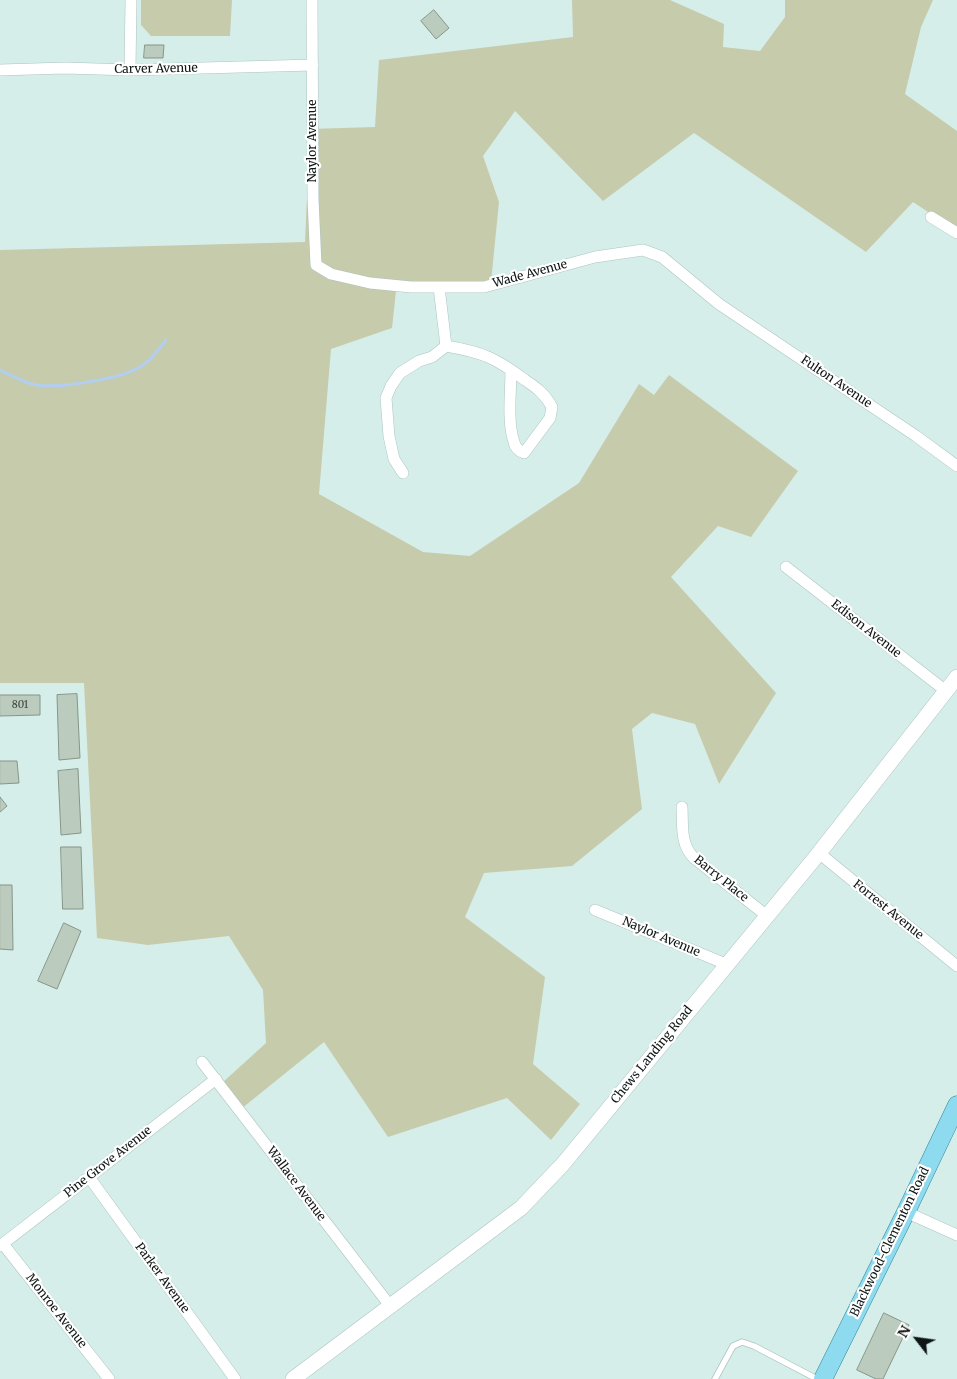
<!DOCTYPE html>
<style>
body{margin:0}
#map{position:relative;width:957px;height:1379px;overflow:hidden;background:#d6eeea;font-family:Merriweather,serif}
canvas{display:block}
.north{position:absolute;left:892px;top:1314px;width:50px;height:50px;-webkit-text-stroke:4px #fff;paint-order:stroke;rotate:300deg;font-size:14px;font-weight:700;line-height:20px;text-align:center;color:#0d1614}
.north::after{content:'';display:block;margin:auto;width:18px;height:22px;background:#0d1614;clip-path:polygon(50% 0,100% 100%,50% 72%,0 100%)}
</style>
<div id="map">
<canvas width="957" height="1379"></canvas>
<div class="north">N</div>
</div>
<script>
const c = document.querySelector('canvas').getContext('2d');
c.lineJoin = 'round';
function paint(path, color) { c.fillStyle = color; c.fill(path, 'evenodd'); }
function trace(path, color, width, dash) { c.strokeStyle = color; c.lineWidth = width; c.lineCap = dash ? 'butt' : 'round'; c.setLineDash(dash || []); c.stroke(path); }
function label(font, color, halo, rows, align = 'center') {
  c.font = font + ' Merriweather,serif'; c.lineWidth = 4.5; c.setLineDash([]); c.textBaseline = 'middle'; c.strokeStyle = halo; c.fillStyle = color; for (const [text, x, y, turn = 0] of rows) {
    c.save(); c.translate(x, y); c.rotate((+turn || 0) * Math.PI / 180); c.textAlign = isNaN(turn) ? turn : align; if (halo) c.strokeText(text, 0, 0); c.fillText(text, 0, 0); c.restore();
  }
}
const green = new Path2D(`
 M 141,0 L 232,0 L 230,36 L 151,36 L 141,25 Z
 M 572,0 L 670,0 L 724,24 L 723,47 L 760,51 L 785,17 L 785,0 L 933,0 L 921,27 L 905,94 L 957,131 L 957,231 L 913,202 L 866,252 L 694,133 L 603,201 L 515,111 L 483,156 L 499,202 L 491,282 L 396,291 L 392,328 L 331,349 L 319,494 L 423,552 L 470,556 L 579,483 L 639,384 L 654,395 L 669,375 L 798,471 L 751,537 L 718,526 L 671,577 L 776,693 L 719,784 L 695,724 L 652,713 L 632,729 L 642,809 L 572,866 L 484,873 L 465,917 L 545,977 L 533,1064 L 580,1104 L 551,1140 L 507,1098 L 388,1137 L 324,1042 L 241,1109 L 222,1083 L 266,1043 L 263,990 L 229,936 L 148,945 L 97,938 L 84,683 L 0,683 L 0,250 L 305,242 L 310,129 L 375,127 L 379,60 L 573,37 Z`);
const stream = new Path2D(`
 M 0,370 C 10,375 21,381 32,384 C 54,390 120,379 140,367 C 151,361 159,349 166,340`);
const building = new Path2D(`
 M 434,10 L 449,28 L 436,39 L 421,21 Z
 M 145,45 L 164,45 L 163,58 L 144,58 Z
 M 77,694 L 80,758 L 59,760 L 57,695 Z
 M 0,695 L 40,695 L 40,715 L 0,716 Z
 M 0,761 L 17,761 L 19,783 L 0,784 Z
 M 78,769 L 81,833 L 61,835 L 58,771 Z
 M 0,797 L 7,806 L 0,812 Z
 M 61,847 L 81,847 L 83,909 L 63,909 Z
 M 0,885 L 12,885 L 13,950 L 0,949 Z
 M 64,923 L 81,931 L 57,989 L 38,981 Z
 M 884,1313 L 909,1325 L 883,1379 L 876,1379 L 857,1370 Z`);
const lane = new Path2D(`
 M 715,1379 L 733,1346 L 742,1342 L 754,1346 L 817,1379`);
const street = new Path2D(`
 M 312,0 L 313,199 L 316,265 L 331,274 L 370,283 L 411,287 L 484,287 L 595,257 L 643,250 L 662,257 L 719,304 L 916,436 L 957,466
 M 0,70 L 65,68 L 130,70 L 313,65
 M 130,70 L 131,0
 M 931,217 L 957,233
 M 439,287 L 446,346
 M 446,346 C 482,352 496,358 525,380 C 537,388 545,394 552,407 L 550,418 L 524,453 C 519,451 515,448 514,442 C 507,422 511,391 511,370
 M 403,473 L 394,459 L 389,436 L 386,398 L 391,386 L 400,373 L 419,361 L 432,357 L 446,346
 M 786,567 L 946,691
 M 682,807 C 683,826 680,844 694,858 L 767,916
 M 819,853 L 957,966
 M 595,910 L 726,964
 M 202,1062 L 391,1307
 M 89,1177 L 235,1379
 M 906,1212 L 957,1235
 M 3,1244 L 109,1379
 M 0,1246 L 216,1079`);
const secondary = new Path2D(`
 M 293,1379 L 521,1208 L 563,1164 L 819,853 L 957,677`);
const primary = new Path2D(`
 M 823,1379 L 906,1212 L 957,1105`);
const numberNames = [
 ["801",20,705]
];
const streetNames = [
 ["Carver Avenue",156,69,-1],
 ["Naylor Avenue",313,141,-90],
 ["Wade Avenue",530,274,-15],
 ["Fulton Avenue",836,382,34],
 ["Edison Avenue",866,629,38],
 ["Barry Place",721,879,39],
 ["Forrest Avenue",888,910,39],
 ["Naylor Avenue",661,937,23],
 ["Chews Landing Road",652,1055,-51],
 ["Pine Grove Avenue",108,1162,-38],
 ["Wallace Avenue",296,1184,53],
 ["Blackwood-Clementon Road",890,1242,-64],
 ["Parker Avenue",162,1278,54],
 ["Monroe Avenue",56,1311,52]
];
paint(green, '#c6cbab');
trace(stream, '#b2cef1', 3);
paint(building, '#bbcbbd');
trace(building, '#869588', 1);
trace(lane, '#acc4c0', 7);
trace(street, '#acc4c0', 12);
trace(secondary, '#acc4c0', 16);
trace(primary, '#30859a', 19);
trace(lane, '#fff', 5.5);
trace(street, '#fff', 11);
trace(secondary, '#fff', 15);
trace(primary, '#8edaee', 18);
label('10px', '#38433e', null, numberNames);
label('12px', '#0d1614', '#fff', streetNames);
</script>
